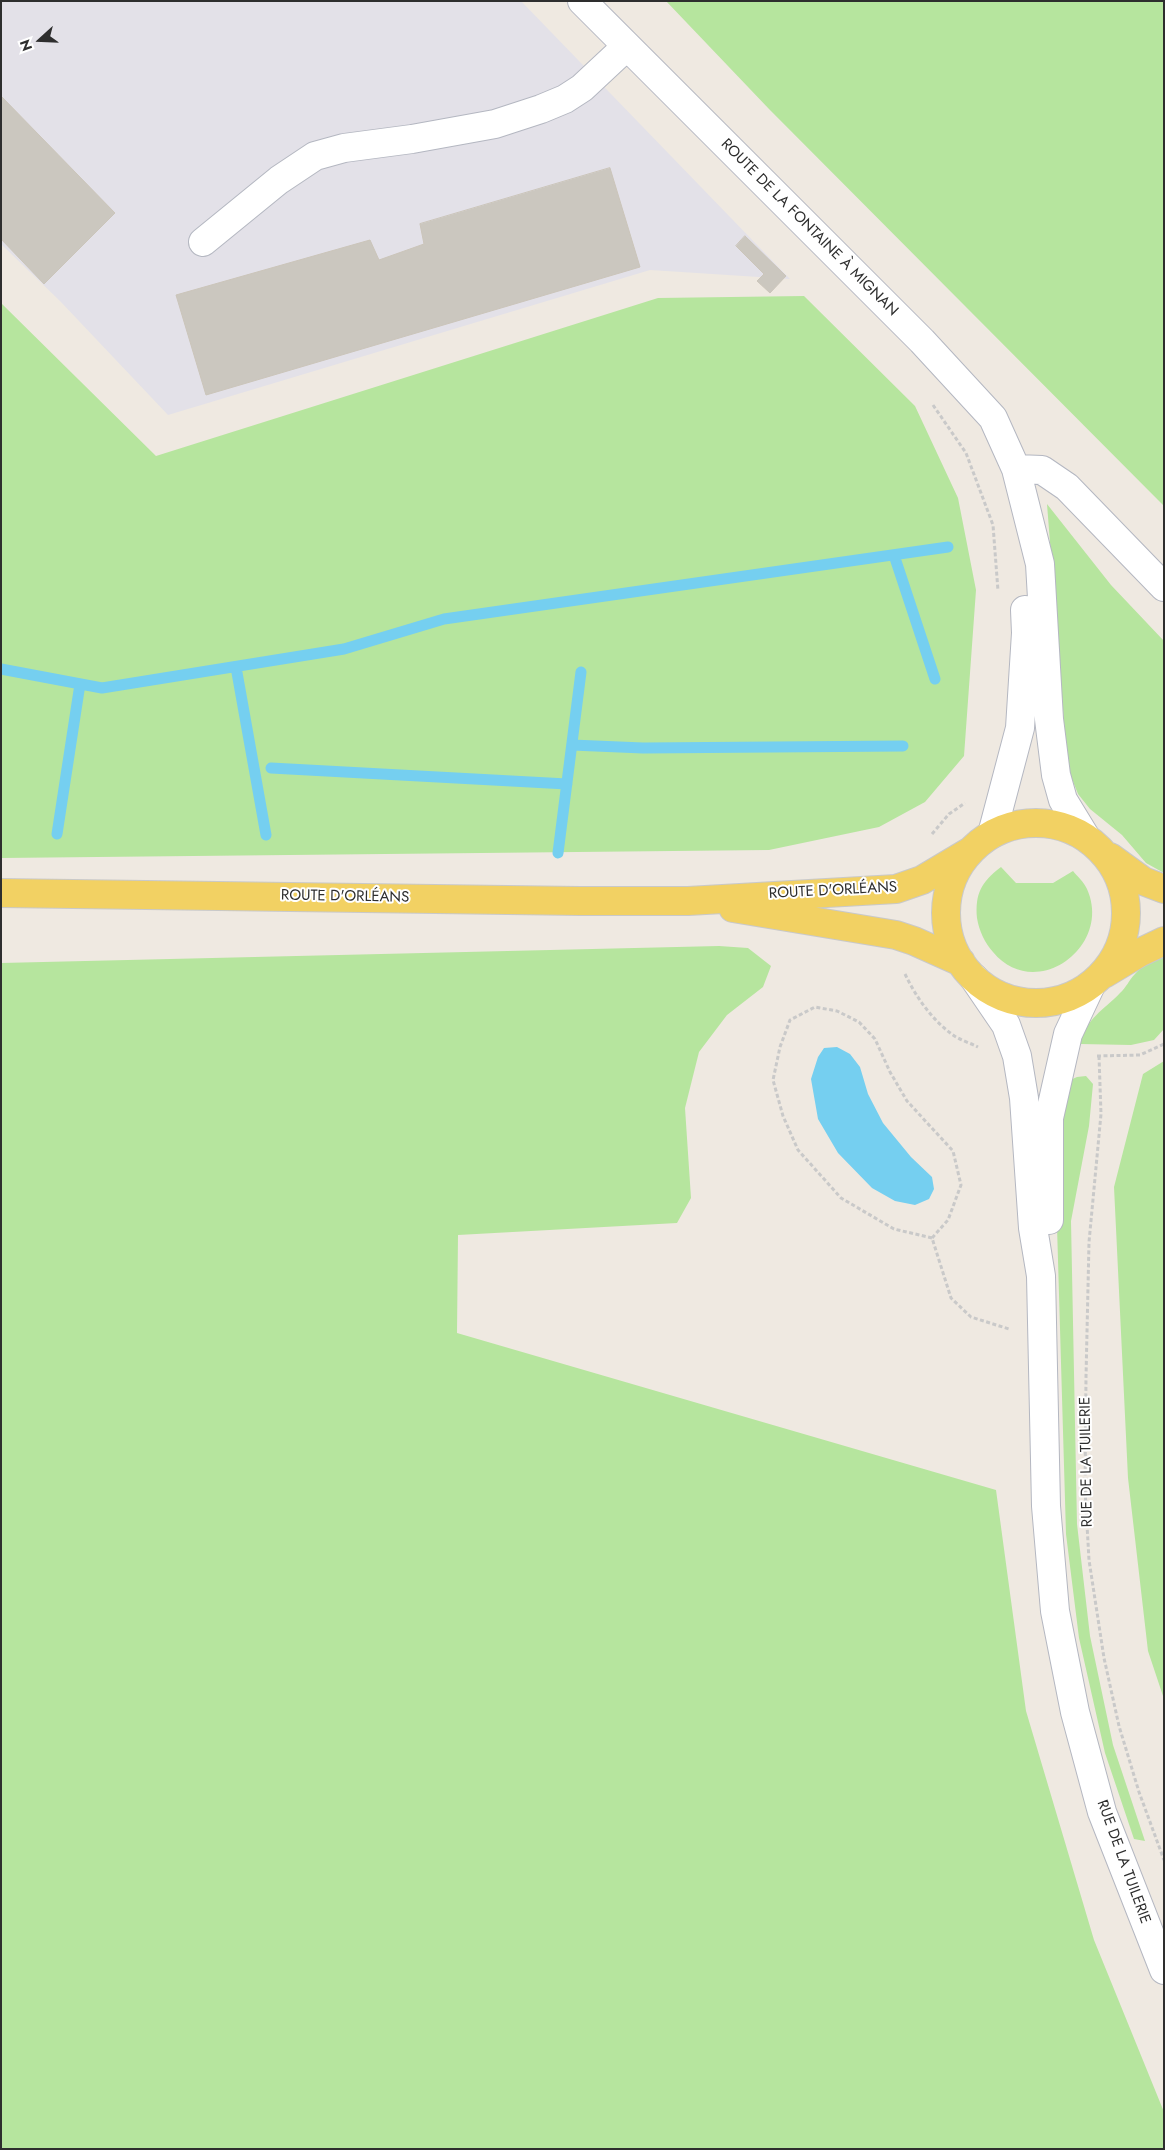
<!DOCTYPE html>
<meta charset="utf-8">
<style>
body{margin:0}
#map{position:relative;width:1165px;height:2150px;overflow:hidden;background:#efe9e1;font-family:Jost,sans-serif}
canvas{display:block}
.frame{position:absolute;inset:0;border:2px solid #2e2e2e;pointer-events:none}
.north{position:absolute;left:15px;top:15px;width:50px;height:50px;-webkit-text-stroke:4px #fff;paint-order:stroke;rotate:250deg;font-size:14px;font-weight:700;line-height:20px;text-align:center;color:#2e2e2e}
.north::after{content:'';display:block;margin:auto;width:18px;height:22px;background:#2e2e2e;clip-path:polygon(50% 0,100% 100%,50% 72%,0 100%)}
</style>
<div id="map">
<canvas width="1165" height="2150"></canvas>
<div class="frame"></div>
<div class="north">N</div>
</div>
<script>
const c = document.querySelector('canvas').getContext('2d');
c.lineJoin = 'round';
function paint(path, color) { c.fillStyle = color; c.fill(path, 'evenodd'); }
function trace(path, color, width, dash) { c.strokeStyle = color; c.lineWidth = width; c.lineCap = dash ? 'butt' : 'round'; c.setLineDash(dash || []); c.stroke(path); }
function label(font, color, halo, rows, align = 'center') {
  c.font = font + ' Jost,sans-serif'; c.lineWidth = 4; c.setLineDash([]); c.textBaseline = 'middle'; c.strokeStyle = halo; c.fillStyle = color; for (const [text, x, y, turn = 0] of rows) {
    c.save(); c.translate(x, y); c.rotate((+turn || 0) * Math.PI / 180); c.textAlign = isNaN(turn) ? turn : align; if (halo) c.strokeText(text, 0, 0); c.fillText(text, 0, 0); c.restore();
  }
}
const industrial = new Path2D(`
 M 1,1 L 521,1 L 790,279 L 650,270 L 168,415 L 60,301 L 1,244 Z`);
const green = new Path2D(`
 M 666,1 L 1164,1 L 1164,506 L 769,109 Z
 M 804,296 L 915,406 L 958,498 L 976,590 L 964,756 L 925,802 L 879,827 L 769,850 L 1,858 L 1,303 L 156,456 L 658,298 Z
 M 1047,504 L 1111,585 L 1164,641 L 1164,873 L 1146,863 L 1122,835 L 1090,809 L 1078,794 L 1070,774 L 1065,735 Z
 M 1001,867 L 1016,883 L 1053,883 L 1073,871 C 1077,876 1084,882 1087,889 C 1113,947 1035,1003 993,952 C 985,943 979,931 977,918 C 975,894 981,882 1001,867 Z
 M 719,946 L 748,948 L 771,966 L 763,987 L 727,1015 L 699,1052 L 685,1108 L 691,1198 L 677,1223 L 458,1235 L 457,1333 L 996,1490 L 1026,1711 L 1094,1940 L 1164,2112 L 1164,2149 L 1,2149 L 1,963 Z
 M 1164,955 L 1164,1029 L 1154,1040 L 1131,1045 L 1080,1044 C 1088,1016 1102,1012 1120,993 C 1126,988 1129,980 1135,974 C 1142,966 1153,960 1164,955 Z
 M 1164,1061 L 1164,1699 L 1148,1651 L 1128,1478 L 1114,1187 L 1143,1074 Z
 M 1086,1076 L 1093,1084 L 1089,1126 L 1071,1221 L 1077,1524 L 1090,1636 L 1113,1745 L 1145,1841 L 1134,1839 L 1105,1753 L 1079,1638 L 1066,1534 L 1057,1226 L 1060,1121 L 1068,1081 L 1077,1077 Z`);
const water = new Path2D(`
 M 837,1047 L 850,1054 L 860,1067 L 868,1094 L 883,1123 L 911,1157 L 932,1177 L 934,1189 L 929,1199 L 915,1205 L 895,1201 L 872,1188 L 838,1153 L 818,1119 L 811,1079 L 818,1057 L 824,1048 Z`);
const stream = new Path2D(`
 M 894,555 L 935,679
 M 236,667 L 266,835
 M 1,669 L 102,688 L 344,649 L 444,619 L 948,547
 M 572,745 L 643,748 L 903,746
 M 271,768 L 567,784
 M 57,834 L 80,684
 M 558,853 L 581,672`);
const building = new Path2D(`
 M 1,96 L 115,213 L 44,284 L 1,239 Z
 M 610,168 L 640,267 L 206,395 L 176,295 L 370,240 L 379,260 L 424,244 L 420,224 Z
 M 745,236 L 786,276 L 770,293 L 757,281 L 764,274 L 736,246 Z`);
const path = new Path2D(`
 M 933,405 L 966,453 L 993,525 L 998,591
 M 932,834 L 949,814 L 965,803
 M 905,974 C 916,997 932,1020 953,1035 C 960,1040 970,1043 978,1047
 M 1097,1056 L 1140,1055 L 1164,1044
 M 1099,1056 L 1101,1114 L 1089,1242 L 1086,1377 L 1085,1489 L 1089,1560 L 1104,1658 L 1119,1726 L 1139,1792 L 1164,1860
 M 932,1238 L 894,1229 L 841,1198 L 798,1150 L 783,1116 L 773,1080 L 780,1047 L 790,1020 L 815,1007 L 837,1011 L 859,1022 L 875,1039 L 890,1072 L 907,1101 L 953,1151 L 961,1185 L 948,1220 L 932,1238 L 951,1298 L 971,1317 L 1009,1329`);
const minor = new Path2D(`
 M 582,1 L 922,341 L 993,418 L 1016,469 L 1040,564 L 1049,719 L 1056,775 L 1063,800 L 1085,836
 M 203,242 L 279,180 L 315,156 L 344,148 L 412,139 L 495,124 L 541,109 L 565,99 L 582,88 L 627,46
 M 1016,469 L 1042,470 L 1067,487 L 1164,587
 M 992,834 L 1020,728 L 1026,633 L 1025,610
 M 974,978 L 1006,1025 L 1017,1056 L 1024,1098 L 1033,1228 L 1041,1276 L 1046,1506 L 1055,1611 L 1075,1712 L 1102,1812 L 1164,1970
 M 1049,1220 L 1049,1118 L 1068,1034 L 1091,985`);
const major = new Path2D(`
 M946 913a90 90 0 1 1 180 0a90 90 0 1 1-180 0Z
 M 1110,857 L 1143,881 L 1164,889
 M 1,893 L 580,901 L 688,901 L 896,889 L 922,880 L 969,852
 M 733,908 L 896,935 L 914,941 L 961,962
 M 1104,974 L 1139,953 L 1164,941`);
const streetNames = [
 ["ROUTE DE LA FONTAINE À MIGNAN",809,228,45],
 ["ROUTE D'ORLÉANS",833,891,-3],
 ["ROUTE D'ORLÉANS",345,897,1],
 ["RUE DE LA TUILERIE",1087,1462,-91],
 ["RUE DE LA TUILERIE",1123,1862,70]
];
paint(industrial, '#e3e1e8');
paint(green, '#b6e59e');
paint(water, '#75cff0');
trace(stream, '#75cff0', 11);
paint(building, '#cbc7bf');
trace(building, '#cbc5ba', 1);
trace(minor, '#b4b7c1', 30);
trace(major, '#c9c9c9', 30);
trace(path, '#c9c9c9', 3, [4, 2.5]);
trace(minor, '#fff', 28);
trace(major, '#f2d163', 28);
label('15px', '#2e2e2e', '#fff', streetNames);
</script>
